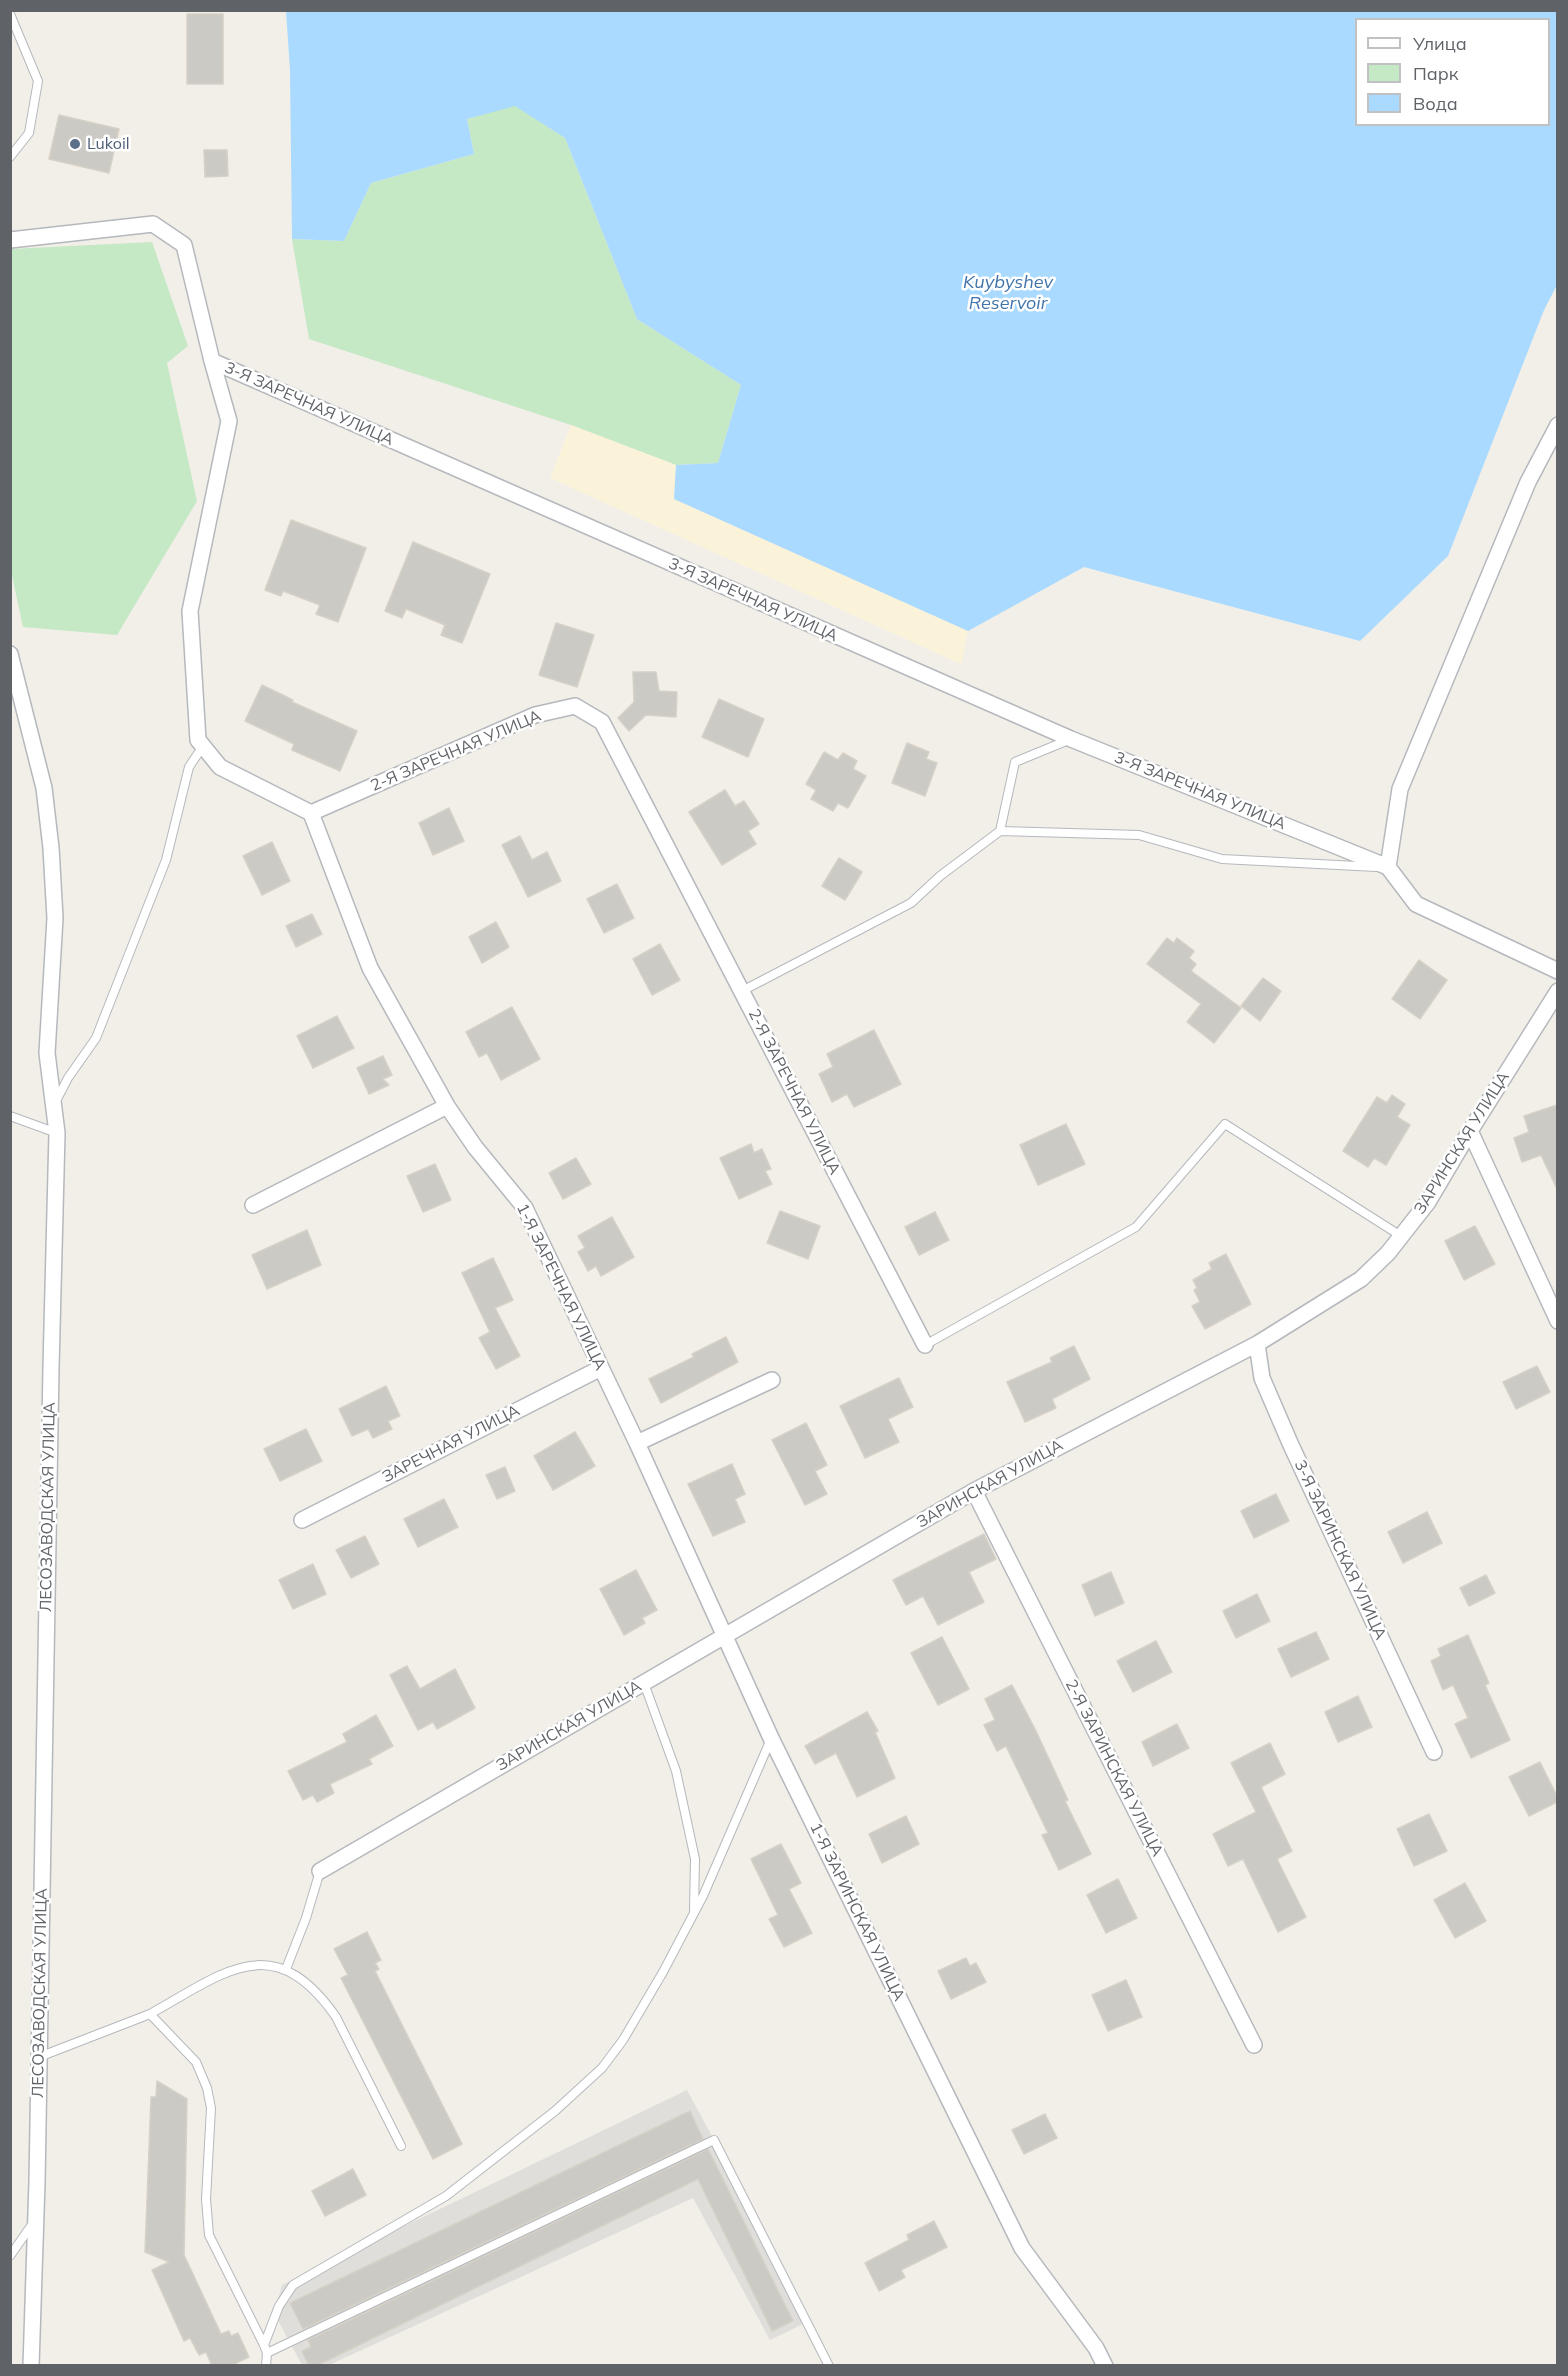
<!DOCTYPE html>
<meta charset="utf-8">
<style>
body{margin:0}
#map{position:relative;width:1568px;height:2376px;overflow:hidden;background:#f1efe8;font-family:Mulish,sans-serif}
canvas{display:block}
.frame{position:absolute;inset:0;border:12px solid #5f6368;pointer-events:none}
.legend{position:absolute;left:1355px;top:18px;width:195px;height:108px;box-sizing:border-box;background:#fff;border:2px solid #bfc1c3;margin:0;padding:8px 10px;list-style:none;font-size:18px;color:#5f6368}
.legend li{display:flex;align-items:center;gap:12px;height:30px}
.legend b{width:30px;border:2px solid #bfc1c3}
</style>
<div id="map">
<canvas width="1568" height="2376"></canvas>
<div class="frame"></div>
<ul class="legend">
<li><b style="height:8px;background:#fff"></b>Улица</li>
<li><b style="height:16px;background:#c5e8c5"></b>Парк</li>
<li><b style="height:16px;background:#aadaff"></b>Вода</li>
</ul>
</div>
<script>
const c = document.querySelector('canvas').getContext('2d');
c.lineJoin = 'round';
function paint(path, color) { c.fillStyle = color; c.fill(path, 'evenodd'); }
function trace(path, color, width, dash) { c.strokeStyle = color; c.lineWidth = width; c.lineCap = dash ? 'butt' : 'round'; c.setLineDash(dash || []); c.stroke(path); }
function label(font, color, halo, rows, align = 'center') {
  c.font = font + ' Mulish,sans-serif'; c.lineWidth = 5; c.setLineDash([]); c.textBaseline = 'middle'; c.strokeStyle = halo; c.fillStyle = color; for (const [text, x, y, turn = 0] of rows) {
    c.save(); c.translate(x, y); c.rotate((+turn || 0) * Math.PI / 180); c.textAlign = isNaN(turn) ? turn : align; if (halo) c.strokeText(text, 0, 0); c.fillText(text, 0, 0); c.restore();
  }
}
const industrial = new Path2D(`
 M 687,2090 L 714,2140 L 805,2323 L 770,2340 L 693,2198 L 329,2365 L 302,2365 L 274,2313 L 282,2285 Z`);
const green = new Path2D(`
 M 515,105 L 565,138 L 637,319 L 741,385 L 718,463 L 676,465 L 571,425 L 309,339 L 292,239 L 344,241 L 371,183 L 474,154 L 467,119 Z
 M 152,242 L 188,346 L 167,363 L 197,501 L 117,635 L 23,627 L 10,566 L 11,249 Z`);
const sand = new Path2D(`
 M 571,425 L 676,465 L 674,499 L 968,631 L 961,664 L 550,478 Z`);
const water = new Path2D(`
 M 286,11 L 1557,11 L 1557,285 L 1544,310 L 1448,556 L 1360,641 L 1084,567 L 968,631 L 674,499 L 676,465 L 718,463 L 741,385 L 637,319 L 565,138 L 515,106 L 467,119 L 474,154 L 371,183 L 344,241 L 292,239 L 290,70 ZM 1356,20 L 1548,20 L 1548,124 L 1356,124 Z`);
const building = new Path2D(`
 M 187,14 L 223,14 L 223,84 L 187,84 Z
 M 59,115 L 119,129 L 109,173 L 49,159 Z
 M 204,150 L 227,150 L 228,176 L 205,177 Z
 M 291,520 L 366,548 L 338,622 L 316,614 L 320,605 L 283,591 L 281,596 L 265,590 Z
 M 413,542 L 490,574 L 462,643 L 441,635 L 445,625 L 406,609 L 402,618 L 385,611 Z
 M 556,623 L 594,635 L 577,687 L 539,675 Z
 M 633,672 L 656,672 L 659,691 L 677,692 L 676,717 L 646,715 L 629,731 L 618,718 L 634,702 Z
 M 262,685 L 293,700 L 292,702 L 357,731 L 340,771 L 292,750 L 294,744 L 245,721 Z
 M 719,699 L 764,719 L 748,757 L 702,737 Z
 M 907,743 L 929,752 L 926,759 L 937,763 L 925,796 L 892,783 Z
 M 824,752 L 838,760 L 843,753 L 857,761 L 853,769 L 866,776 L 848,808 L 838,803 L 833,811 L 811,799 L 816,790 L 806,784 Z
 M 725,790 L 735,806 L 744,801 L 759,824 L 748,831 L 756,844 L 722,865 L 689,812 Z
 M 449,808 L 464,841 L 433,855 L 419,823 Z
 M 520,836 L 532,860 L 547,852 L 561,881 L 528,897 L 502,845 Z
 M 272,842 L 290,881 L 262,895 L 243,856 Z
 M 839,858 L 862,872 L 845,900 L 822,886 Z
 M 617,884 L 634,918 L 604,933 L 587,899 Z
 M 312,914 L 322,934 L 296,947 L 286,926 Z
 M 496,922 L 509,947 L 482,963 L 469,937 Z
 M 1167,938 L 1174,943 L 1177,938 L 1194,951 L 1189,958 L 1196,964 L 1191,971 L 1241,1008 L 1214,1043 L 1187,1022 L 1201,1004 L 1147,964 Z
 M 660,944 L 680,980 L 652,995 L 633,959 Z
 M 1419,960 L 1447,980 L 1420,1019 L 1392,999 Z
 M 1263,978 L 1281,991 L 1260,1021 L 1241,1006 Z
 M 512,1007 L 540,1059 L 501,1080 L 487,1053 L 479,1057 L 466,1032 Z
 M 337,1016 L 354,1048 L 313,1068 L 297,1036 Z
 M 874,1030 L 901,1084 L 854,1107 L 847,1094 L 832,1102 L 819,1074 L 833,1067 L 827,1054 Z
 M 383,1056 L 392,1075 L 383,1079 L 389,1085 L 369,1094 L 357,1068 Z
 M 1392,1095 L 1405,1104 L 1397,1117 L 1410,1125 L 1386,1165 L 1374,1158 L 1368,1167 L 1343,1151 L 1377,1097 L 1387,1103 Z
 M 1557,1105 L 1557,1189 L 1541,1155 L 1522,1162 L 1514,1138 L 1529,1132 L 1524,1116 Z
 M 1066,1124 L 1085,1164 L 1038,1185 L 1020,1145 Z
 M 751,1144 L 754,1153 L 762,1149 L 771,1169 L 765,1171 L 772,1184 L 739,1199 L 720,1158 Z
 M 576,1158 L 591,1184 L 563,1199 L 549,1173 Z
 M 435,1164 L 451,1200 L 423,1212 L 407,1176 Z
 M 780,1211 L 820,1226 L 808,1259 L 767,1243 Z
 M 935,1212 L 949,1240 L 919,1255 L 905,1227 Z
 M 612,1217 L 634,1257 L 601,1276 L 596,1266 L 588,1271 L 578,1252 L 585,1248 L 578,1236 Z
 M 1475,1226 L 1495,1264 L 1464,1280 L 1445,1241 Z
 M 307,1230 L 321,1265 L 267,1289 L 252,1255 Z
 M 1226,1254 L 1251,1304 L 1205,1329 L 1192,1306 L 1200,1302 L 1194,1290 L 1197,1288 L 1193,1280 L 1212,1269 L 1209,1263 Z
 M 493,1258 L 513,1300 L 495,1308 L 520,1356 L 496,1369 L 479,1338 L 490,1332 L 462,1273 Z
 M 726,1337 L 738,1362 L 661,1403 L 649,1379 L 694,1357 L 692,1354 Z
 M 1074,1346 L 1090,1379 L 1052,1399 L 1056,1408 L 1025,1422 L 1007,1382 L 1052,1362 L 1050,1358 Z
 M 1537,1366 L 1550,1392 L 1516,1409 L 1503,1382 Z
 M 899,1378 L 913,1407 L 888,1419 L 899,1442 L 865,1458 L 840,1406 Z
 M 386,1386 L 400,1416 L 388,1421 L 392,1429 L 373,1438 L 368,1429 L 352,1436 L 339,1409 Z
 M 806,1423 L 827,1465 L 815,1471 L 827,1494 L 805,1505 L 772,1440 Z
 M 306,1429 L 322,1461 L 280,1481 L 264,1449 Z
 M 575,1432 L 595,1466 L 553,1490 L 534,1456 Z
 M 732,1464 L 745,1494 L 735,1499 L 745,1522 L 713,1536 L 688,1484 Z
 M 505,1467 L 515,1491 L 497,1499 L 486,1475 Z
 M 1276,1494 L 1289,1521 L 1254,1538 L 1241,1511 Z
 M 444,1499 L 458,1527 L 418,1547 L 404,1519 Z
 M 1427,1512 L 1442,1543 L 1403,1563 L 1388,1532 Z
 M 984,1534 L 996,1559 L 969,1572 L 984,1602 L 938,1625 L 923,1596 L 906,1605 L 893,1580 Z
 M 365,1536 L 379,1564 L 351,1578 L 336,1550 Z
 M 313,1564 L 326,1594 L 293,1609 L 279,1580 Z
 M 636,1570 L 657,1610 L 642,1618 L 645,1623 L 624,1635 L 600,1589 Z
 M 1111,1572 L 1124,1603 L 1095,1616 L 1082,1585 Z
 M 1486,1575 L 1495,1593 L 1469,1606 L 1460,1588 Z
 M 1257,1594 L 1270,1621 L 1236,1638 L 1223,1611 Z
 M 1316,1632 L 1329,1659 L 1291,1677 L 1278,1649 Z
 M 1468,1635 L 1489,1683 L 1485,1685 L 1510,1740 L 1471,1758 L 1455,1724 L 1468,1718 L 1453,1685 L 1443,1690 L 1431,1661 L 1441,1656 L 1438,1649 Z
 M 942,1637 L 969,1689 L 938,1705 L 911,1653 Z
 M 1156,1641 L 1172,1672 L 1133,1692 L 1117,1661 Z
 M 407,1666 L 420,1689 L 455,1669 L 475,1708 L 437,1729 L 433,1722 L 418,1730 L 390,1675 Z
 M 1012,1685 L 1036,1731 L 1068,1800 L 1065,1801 L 1091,1854 L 1059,1870 L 1042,1835 L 1048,1833 L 1006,1746 L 997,1751 L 984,1725 L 995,1720 L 985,1699 Z
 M 1358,1696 L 1372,1727 L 1338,1742 L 1325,1712 Z
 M 867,1712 L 878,1731 L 875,1732 L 895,1778 L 857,1797 L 836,1753 L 815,1764 L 805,1746 Z
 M 376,1715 L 393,1746 L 369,1759 L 372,1764 L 330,1784 L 334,1793 L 317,1802 L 313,1795 L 303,1800 L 288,1771 L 347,1742 L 343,1734 Z
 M 1177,1724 L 1189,1748 L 1153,1766 L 1142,1742 Z
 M 1270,1743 L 1285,1774 L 1261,1787 L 1292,1851 L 1277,1859 L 1306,1917 L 1278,1932 L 1243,1859 L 1228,1866 L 1213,1834 L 1256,1812 L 1231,1763 Z
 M 1540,1762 L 1557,1796 L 1557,1802 L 1529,1816 L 1509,1777 Z
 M 1429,1814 L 1447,1851 L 1414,1866 L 1397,1829 Z
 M 906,1816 L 919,1844 L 882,1863 L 869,1834 Z
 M 781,1844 L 801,1883 L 789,1889 L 812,1933 L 784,1947 L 769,1919 L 778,1915 L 751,1859 Z
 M 1118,1879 L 1137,1918 L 1106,1933 L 1087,1895 Z
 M 1465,1883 L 1486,1921 L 1455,1938 L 1434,1900 Z
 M 367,1932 L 381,1960 L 375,1963 L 379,1969 L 375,1971 L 462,2144 L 433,2159 L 341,1978 L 348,1975 L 334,1949 Z
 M 966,1958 L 970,1966 L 976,1963 L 986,1982 L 951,1999 L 938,1971 Z
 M 1126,1980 L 1142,2017 L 1108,2031 L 1092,1995 Z
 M 157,2081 L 187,2099 L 184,2255 L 221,2334 L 229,2331 L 231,2336 L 238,2333 L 249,2357 L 230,2366 L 212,2366 L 206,2352 L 199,2355 L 190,2338 L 184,2341 L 152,2270 L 169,2262 L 145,2252 L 151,2097 L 156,2097 Z
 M 690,2111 L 703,2139 L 303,2329 L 290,2303 Z
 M 1045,2114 L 1057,2138 L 1024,2154 L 1012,2130 Z
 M 708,2149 L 793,2321 L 772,2331 L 698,2179 L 316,2366 L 309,2366 L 302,2351 L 311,2347 L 308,2340 Z
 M 353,2169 L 366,2195 L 325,2216 L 312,2191 Z
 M 934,2221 L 947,2247 L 901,2270 L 905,2277 L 879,2291 L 865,2263 L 909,2240 L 907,2235 Z`);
const service = new Path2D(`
 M 10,14 L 38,81 L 29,133 L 10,157
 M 1000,831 L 1139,835 L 1222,859 L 1376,867
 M 742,991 L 911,903 L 940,876 L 1000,831 L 1015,762 L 1071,739
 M 56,1101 L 68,1078 L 96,1038 L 166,860 L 189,767 L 203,746
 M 10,1116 L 57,1133
 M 925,1345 L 1136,1227 L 1225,1124 L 1401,1236
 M 644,1683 L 676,1771 L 695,1859 L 694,1911
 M 286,1969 L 306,1918 L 320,1871
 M 150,2014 C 224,1973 273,1927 336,2017 L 401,2146
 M 39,2057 L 150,2014 L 196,2062 L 207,2088 L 211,2108 L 206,2199 L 209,2235 L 264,2345 L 267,2353 L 266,2366
 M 10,2256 L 33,2223
 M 264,2345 L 279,2306 L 293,2285 L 446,2196 L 555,2111 L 602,2068 L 623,2040 L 663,1972 L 703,1896 L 771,1739
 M 267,2353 L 714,2140 L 829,2366`);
const minor = new Path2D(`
 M 10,240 L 153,224 L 184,245 L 212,361 L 1071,739 L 1388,867 L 1416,904 L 1558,971
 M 212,361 L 229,421 L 190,611 L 198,740 L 220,767 L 311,813 L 535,715 L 575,706 L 602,722 L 925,1345
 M 10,654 L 44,788 L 51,848 L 55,918 L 47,1053 L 57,1133 L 51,1367 L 37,2182 L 31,2366
 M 311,813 L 370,968 L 447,1106 L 475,1147 L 525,1208 L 637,1443 L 772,1380
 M 1388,867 L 1400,789 L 1528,482 L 1558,425
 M 1470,1131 L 1558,1321
 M 253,1205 L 447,1106
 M 1257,1344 L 1262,1378 L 1290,1443 L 1434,1752
 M 637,1443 L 771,1738 L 1022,2248 L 1096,2348 L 1105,2366
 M 974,1491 L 1254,2045
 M 302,1520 L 601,1368
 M 320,1871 L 974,1491 L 1257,1344 L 1361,1279 L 1388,1253 L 1428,1202 L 1470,1131 L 1558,991`);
const markers = [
 [75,144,6,"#5c6f8a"]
];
const serviceNames = [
 ["Lukoil",87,144]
];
const streetNames = [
 ["3-Я ЗАРЕЧНАЯ УЛИЦА",309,404,24],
 ["3-Я ЗАРЕЧНАЯ УЛИЦА",753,600,24],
 ["2-Я ЗАРЕЧНАЯ УЛИЦА",456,751,-23],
 ["3-Я ЗАРЕЧНАЯ УЛИЦА",1200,791,22],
 ["2-Я ЗАРЕЧНАЯ УЛИЦА",794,1092,63],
 ["ЗАРИНСКАЯ УЛИЦА",1462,1143,-58],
 ["1-Я ЗАРЕЧНАЯ УЛИЦА",561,1287,64],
 ["ЗАРЕЧНАЯ УЛИЦА",451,1444,-27],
 ["ЗАРИНСКАЯ УЛИЦА",990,1484,-29],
 ["ЛЕСОЗАВОДСКАЯ УЛИЦА",48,1507,-89],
 ["3-Я ЗАРИНСКАЯ УЛИЦА",1340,1550,65],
 ["ЗАРИНСКАЯ УЛИЦА",569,1726,-30],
 ["2-Я ЗАРИНСКАЯ УЛИЦА",1114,1768,63],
 ["1-Я ЗАРИНСКАЯ УЛИЦА",857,1912,64],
 ["ЛЕСОЗАВОДСКАЯ УЛИЦА",40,1993,-89]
];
const waterNames = [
 ["Kuybyshev",1008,283],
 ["Reservoir",1008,304]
];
paint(industrial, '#e0deda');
paint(green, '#c5e8c5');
paint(sand, '#fbf3d9');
paint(water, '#aadaff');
paint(building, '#cccac5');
trace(building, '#d6d1c6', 1.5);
trace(service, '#b5b8bc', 10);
trace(minor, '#b5b8bc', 18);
trace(service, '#fff', 8);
trace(minor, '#fff', 15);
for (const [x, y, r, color] of markers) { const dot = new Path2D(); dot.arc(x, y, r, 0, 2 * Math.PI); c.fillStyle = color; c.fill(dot); trace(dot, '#fff', 2); }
label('16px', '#4e5e75', '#fff', serviceNames, 'left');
label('16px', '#5f6368', '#fff', streetNames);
label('italic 18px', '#4174aa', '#fff', waterNames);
</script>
